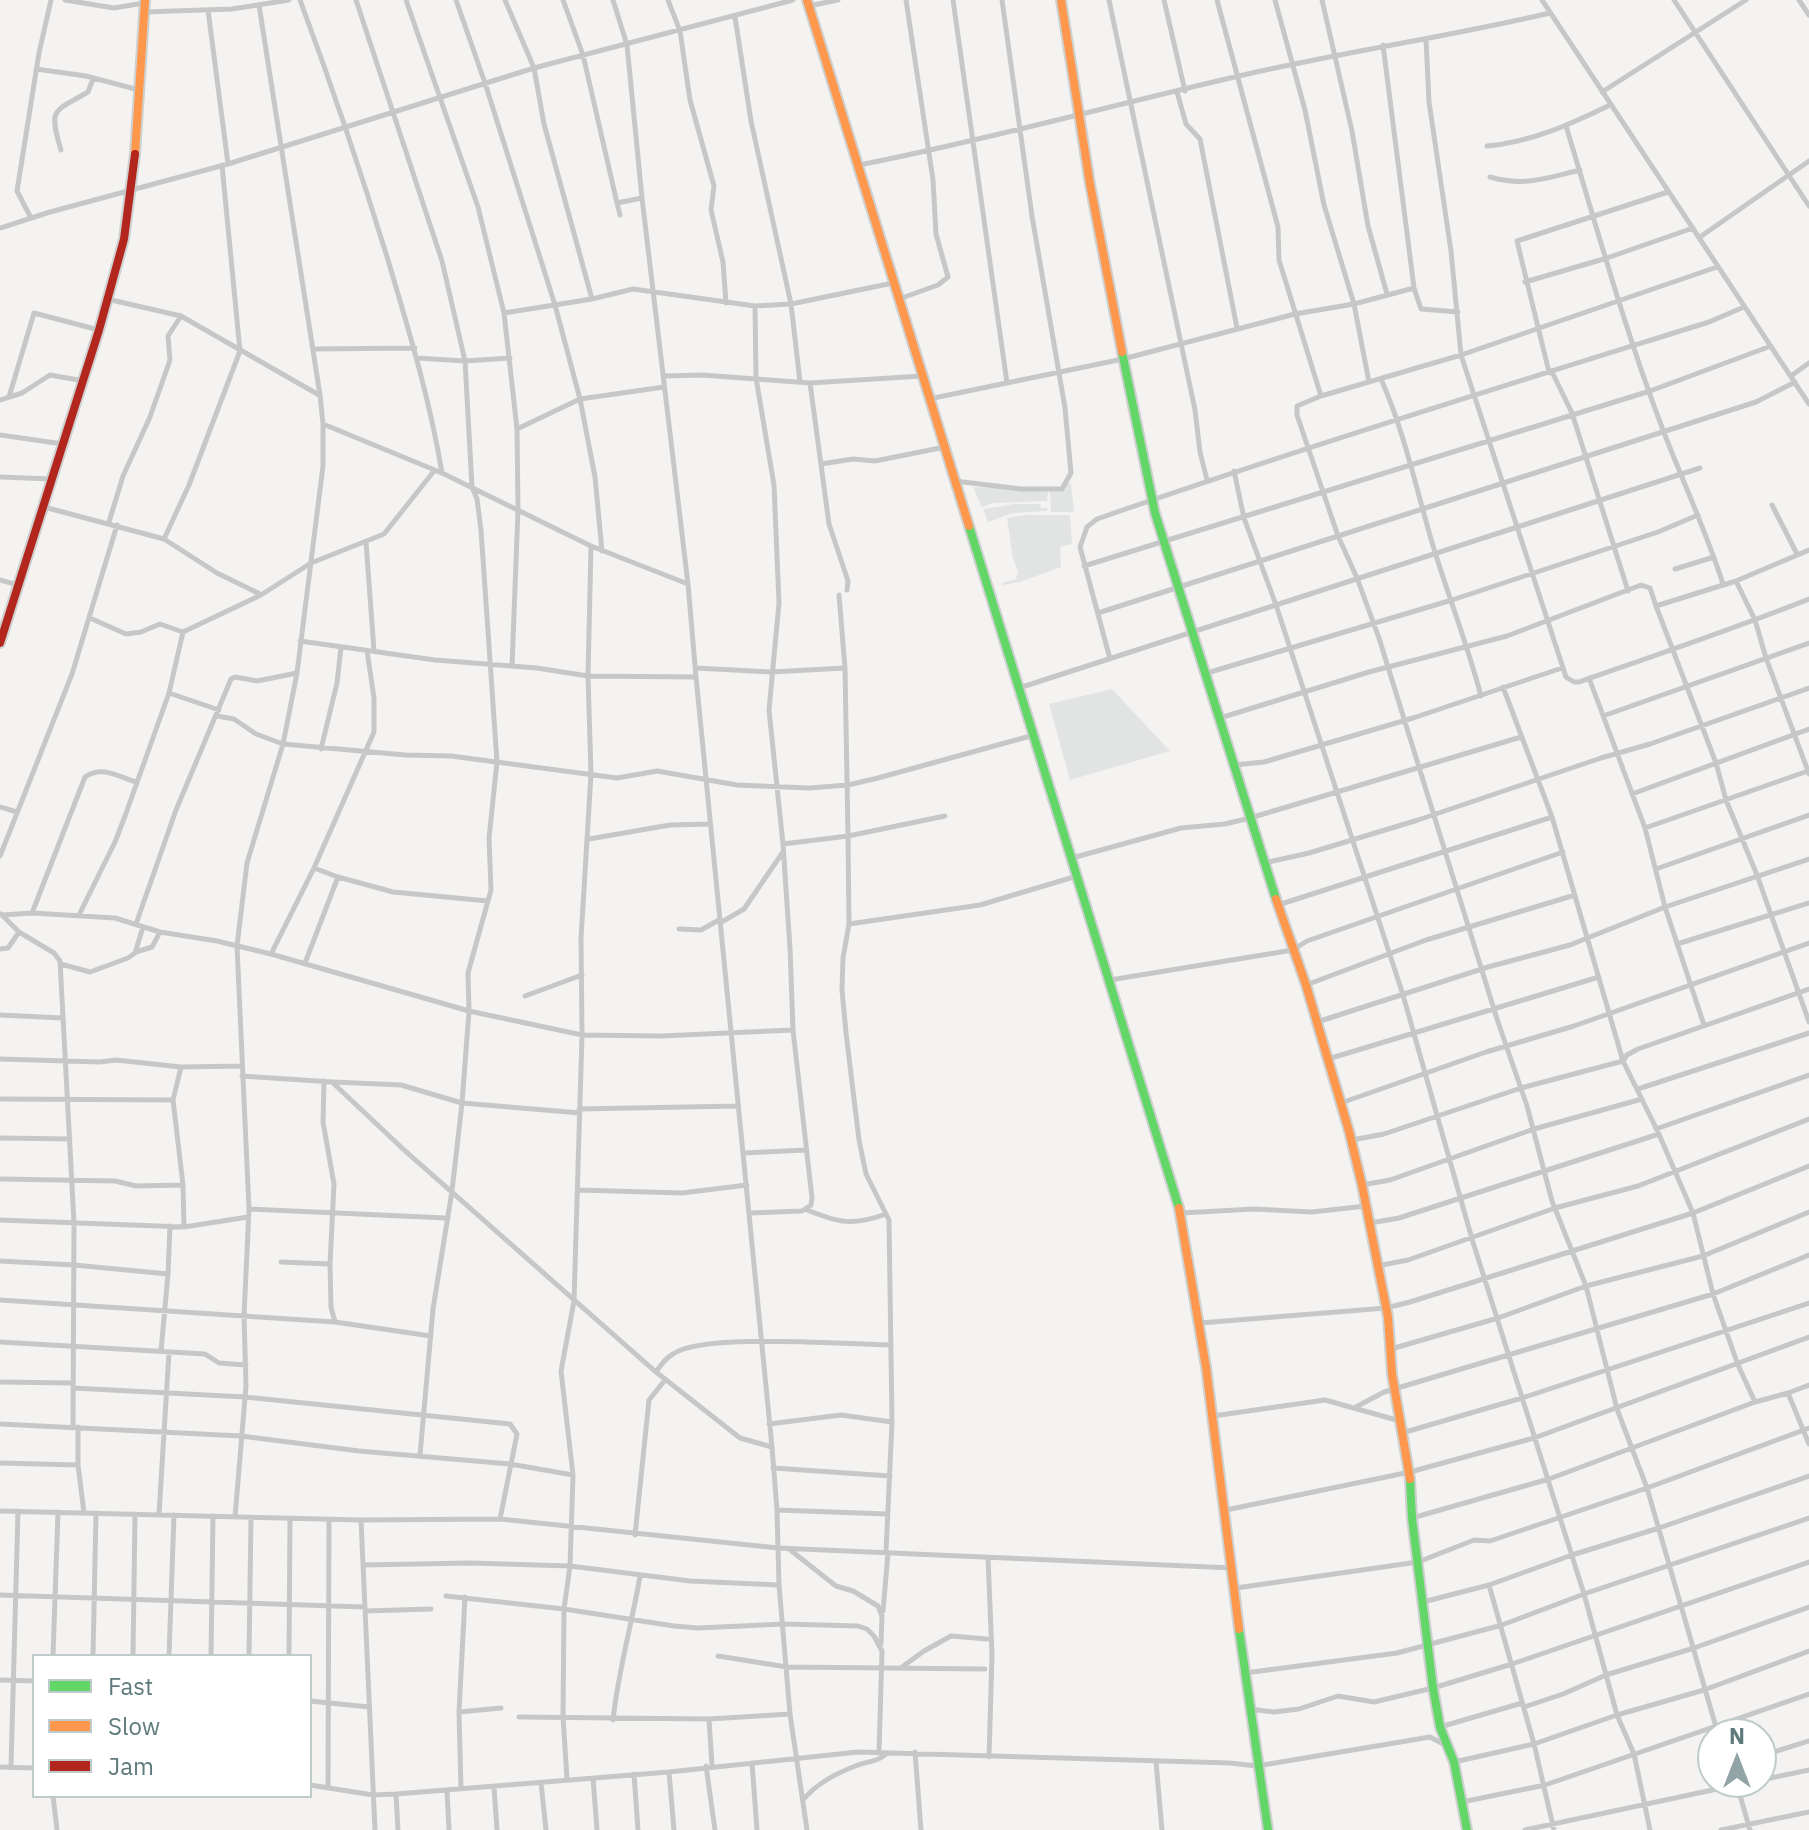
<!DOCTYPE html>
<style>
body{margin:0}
#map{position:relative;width:1809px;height:1830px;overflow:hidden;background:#f4f3f2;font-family:"IBM Plex Sans",sans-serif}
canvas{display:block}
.legend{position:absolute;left:32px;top:1654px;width:280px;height:144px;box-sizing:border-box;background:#fff;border:2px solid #bfcacb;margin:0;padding:10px 14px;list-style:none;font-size:24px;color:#5f7a7d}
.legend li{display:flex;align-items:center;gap:16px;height:40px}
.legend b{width:40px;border:2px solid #bfcacb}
.north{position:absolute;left:1697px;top:1718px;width:80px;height:80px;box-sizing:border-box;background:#fff;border:2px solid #bfcacb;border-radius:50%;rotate:0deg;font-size:22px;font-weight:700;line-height:32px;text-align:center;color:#5f7a7d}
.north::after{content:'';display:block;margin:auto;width:28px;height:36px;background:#93a4a6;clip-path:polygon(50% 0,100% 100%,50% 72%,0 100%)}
</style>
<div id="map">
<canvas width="1809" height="1830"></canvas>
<ul class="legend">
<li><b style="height:10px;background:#63d668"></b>Fast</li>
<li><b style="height:10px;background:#ff974d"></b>Slow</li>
<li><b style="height:10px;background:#b3261e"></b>Jam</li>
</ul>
<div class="north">N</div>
</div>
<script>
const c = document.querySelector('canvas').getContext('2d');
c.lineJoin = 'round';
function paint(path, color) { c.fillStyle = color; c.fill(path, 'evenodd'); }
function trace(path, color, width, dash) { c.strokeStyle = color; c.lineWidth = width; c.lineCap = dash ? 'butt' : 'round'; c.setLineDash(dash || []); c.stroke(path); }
const built = new Path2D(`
 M 1067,483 L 1071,484 L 1074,512 L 1051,512 L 1050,492 L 1064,491 Z
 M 973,487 L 1048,490 L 1047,501 L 994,503 L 982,507 Z
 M 1015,504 L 1040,504 L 1041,508 L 1048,508 L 1047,511 L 1013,513 L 988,522 L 983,509 Z
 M 1026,515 L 1070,515 L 1072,544 L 1060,547 L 1061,567 L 1020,582 L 1003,585 L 1002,583 L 1016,579 L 1018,571 L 1013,559 L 1007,518 Z
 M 1112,689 L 1170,751 L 1070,780 L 1049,704 Z`);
const street = new Path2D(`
 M 65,0 L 114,8 L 144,3
 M 300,0 C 332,86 361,172 388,260 C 409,331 430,400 442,473
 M 356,0 L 442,261 L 465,361 L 472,487 L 477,499 L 481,530 L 497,762 L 489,838 L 491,890 L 468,973 L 469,1011 L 462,1103 L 452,1191 L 433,1309 L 420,1455
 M 406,0 L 478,207 L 504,313 L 517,429 L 518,510 L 512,666
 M 456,0 L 485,83 L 555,305 L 580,399 L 595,477 L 602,551
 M 505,0 L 534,68 L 544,124 L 592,299
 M 563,0 L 583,55 L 617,203 L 642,198
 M 613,0 L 627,45 L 642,198 L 688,584 L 696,677
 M 668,0 L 680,31 L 690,100 L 714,186 L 711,210 L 723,262 L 726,303
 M 953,0 L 1007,383
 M 1109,0 L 1195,410 L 1200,452 L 1207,480
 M 1164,0 L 1185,91
 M 1217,0 L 1278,227 L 1279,260 L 1321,396 L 1461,355 L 1717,267
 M 1275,0 L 1305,110 L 1324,205 L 1354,304 L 1369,382
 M 1322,0 L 1352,131 L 1368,226 L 1387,294
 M 1542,0 L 1809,404
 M 1674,0 L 1809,206
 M 1799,0 L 1809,15
 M 809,6 L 838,0
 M 208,10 L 228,164
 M 144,12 L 232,9 L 289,0
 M 735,17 L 751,121 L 791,304 L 800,382
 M 1426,39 L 1429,102 L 1451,251 L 1461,355 L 1566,677 L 1574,682 L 1579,682 C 1656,655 1733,629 1809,599
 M 1383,45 L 1414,288 L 1421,309 L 1458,312
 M 36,69 L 86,76 L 139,90
 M 1177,92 L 1186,124 L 1200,139 L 1237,328
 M 1602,92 L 1746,0
 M 1566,126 C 1597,228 1625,331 1663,430 C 1683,482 1706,531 1723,584
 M 1487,146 C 1532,142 1571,124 1610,105
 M 61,150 C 48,107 54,112 88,92 L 93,79
 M 859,165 C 987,140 1112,105 1239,76 C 1343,52 1447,37 1550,13
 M 1490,177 C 1524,187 1547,178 1580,170
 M 617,203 L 620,215
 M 31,218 L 17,191 L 39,53 L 51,0
 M 0,228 L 50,212 L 228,164 L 534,68 L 793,0
 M 1700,237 L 1809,161
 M 1525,282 L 1607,258 L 1693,228
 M 107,299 L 181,316 L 319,395
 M 899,299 L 938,285 L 948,277 L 936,234 L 933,180 L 906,0
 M 504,313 L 592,299 L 633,289 L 755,306 L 791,304 L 893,283
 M 314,349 L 415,348
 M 417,358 L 465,361 L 510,358
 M 664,376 L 702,375 L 810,383 L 922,376
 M 1791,376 L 1809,363
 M 1381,379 C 1405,433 1417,493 1434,549 C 1449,598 1468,646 1481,696
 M 810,383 L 829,524 L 848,581 L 847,590
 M 1321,396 L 1297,406 L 1297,415 L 1338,536 L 1357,578 L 1379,638 L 1497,1019 L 1527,1106 L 1552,1201 L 1586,1286 L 1617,1409 L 1647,1488 L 1718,1734
 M 9,397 L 34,313 L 99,330
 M 929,399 L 1123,359 L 1295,314 L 1354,304 L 1414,288
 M 0,400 L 22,393 L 50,375 L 84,381
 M 323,424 L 442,473 L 591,546 L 688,584
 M 517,429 L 580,399 L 664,387
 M 0,435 L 63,444
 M 821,464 L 853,459 L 875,461 L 945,447
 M 1234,471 L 1244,518 L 1276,605 L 1403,995 L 1472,1239 L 1584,1594 L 1617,1715 L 1634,1754 L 1650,1830
 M 0,477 L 52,479
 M 955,481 L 1021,489 L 1062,489 L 1071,473 L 1065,408 L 1032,216 L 1002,0
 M 1772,505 L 1797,554
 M 44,507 L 164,539 L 217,573 L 260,594
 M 109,522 L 123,476 L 150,417 L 170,360 L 168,336 L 181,316
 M 164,539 L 189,485 L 240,351 L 222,165
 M 366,542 L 374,651
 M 591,546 L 588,676 L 696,677 L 772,1447 L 777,1510 L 779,1585 L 790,1714 L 807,1830
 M 1084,566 L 1650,391 L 1771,346
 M 1675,569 L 1714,557
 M 0,580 L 18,585
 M 1736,581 L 1755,620 L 1766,658 L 1809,774
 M 1628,591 L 1572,413 L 1553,374 L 1549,372 L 1517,241 L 1668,192
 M 1656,606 L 1716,763 L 1726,800 L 1757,875 L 1809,1022
 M 1098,613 L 1756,402 L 1795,382
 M 90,618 L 126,634 L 141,632 L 160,624 L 183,632 L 261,595 L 311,563 L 384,534 L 434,471
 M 300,641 L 435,660 L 537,668 L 588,676 L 591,774 L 581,938 L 582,1035 L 574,1301 L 561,1371 L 573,1475 L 570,1566 L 564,1609 L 563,1717 L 567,1779
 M 1110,659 L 1080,547 L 1087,527 L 1097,519 C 1299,449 1504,386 1709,322 L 1744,307
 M 696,668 L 771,672 L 845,668
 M 1207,673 L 1452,600 L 1658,532 L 1698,515
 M 1589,678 L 1645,828 L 1665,907 L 1704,1025
 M 1503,687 L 1552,817 L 1623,1061 L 1658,1132 L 1693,1213 L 1713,1294 L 1738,1365 L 1755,1402 L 1788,1393 L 1809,1444
 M 1019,688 L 1700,468
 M 169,693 L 219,710
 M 217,716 L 234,719 L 256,734 L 283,744 L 405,755 L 451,756 L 617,778 L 657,771 L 737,785 L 809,788 L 848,785 L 878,778 L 1034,735
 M 1603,716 L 1809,643
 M 1220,718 L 1369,672 L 1507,636 L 1641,585 L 1650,588 L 1656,606 L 1736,581 L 1809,550
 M 321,749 L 337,683 L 341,647
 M 1234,765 L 1264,762 L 1413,718 L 1562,668
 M 1632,794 L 1809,729
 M 0,807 L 17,812
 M 1645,828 L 1808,771
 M 589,839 L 670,825 L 710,824
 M 783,844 L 848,836 L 845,668 L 839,595
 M 0,856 L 72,674 L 117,525
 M 1072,858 L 1181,828 L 1225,824 L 1250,818 L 1521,737
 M 1264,863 L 1309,853 L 1418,820 L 1601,758 L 1650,744 L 1809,688
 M 1656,869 L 1809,815
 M 338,877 L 393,892 L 488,901
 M 1278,905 L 1552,817
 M 32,913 L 85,777 C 102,765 119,777 136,782
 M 1,914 L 19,932 L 54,953 L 60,961 L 74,1223 L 73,1427
 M 3,915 L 32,913 L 115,918 L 160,932 L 217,941 L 271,954 L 469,1011 L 582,1035 L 661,1036 L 793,1030
 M 79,915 L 115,842 L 125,816 L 169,693 L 183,632
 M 720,923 L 744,909 L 783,852
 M 136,924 L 176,810 L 231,679 L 235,677 L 257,681 L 297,673
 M 849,924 L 980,905 L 1077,876
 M 679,929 L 701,930 L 719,920
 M 1677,944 L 1809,903
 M 0,949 L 8,948 L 19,932
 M 136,952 L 152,947 L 160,932
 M 271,954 L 314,868 L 374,732 L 374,698 L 367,651
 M 305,963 L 338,877 L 314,868
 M 61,964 L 90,972 L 128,958 L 135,953 L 143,927
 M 1110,980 L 1293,950 L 1307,941 L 1563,852
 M 1306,985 L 1426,940 L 1575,895
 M 525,996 L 582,975
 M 0,1015 L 63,1018
 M 1317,1022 L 1488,967 L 1570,945 L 1665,907 L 1809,859
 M 0,1059 L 100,1062 L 116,1060 L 181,1067 L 242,1066
 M 1328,1059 L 1599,977
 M 181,1067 L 173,1100 L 183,1185 L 184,1227
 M 242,1076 L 332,1082 L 402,1148 L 656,1372 L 740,1438 L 772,1447
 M 333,1082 L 401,1085 L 462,1103 L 580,1113
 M 1638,1089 L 1809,1033
 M 0,1099 L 173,1100
 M 1341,1103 L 1486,1052 L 1574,1026 L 1809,943
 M 579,1109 L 738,1106
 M 1656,1129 L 1809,1075
 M 0,1138 L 70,1139
 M 1352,1140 L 1384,1134 L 1521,1088 L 1623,1061 L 1627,1055 L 1638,1049 L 1809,989
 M 744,1153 L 805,1150
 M 0,1179 L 115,1181 L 136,1186 L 183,1185
 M 1362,1185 L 1390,1180 L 1534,1129 L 1642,1099
 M 578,1190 L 682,1193 L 747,1185
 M 249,1209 L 446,1218
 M 807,1210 C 839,1223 853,1226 886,1214
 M 750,1213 L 802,1211 L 811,1205 L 812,1198 L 793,1030 L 790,948 L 783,844 L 769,710 L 779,603 L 774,485 L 756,378 L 755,306
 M 1182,1213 L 1254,1209 L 1312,1212 L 1366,1206
 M 0,1220 L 184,1227 L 248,1217
 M 1370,1223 L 1399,1218 L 1659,1134
 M 0,1261 L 74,1265 L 168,1274 L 161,1351
 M 281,1262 L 330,1264 L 334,1184 L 323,1122 L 324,1081
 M 330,1264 L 331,1307 L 335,1322
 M 1377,1266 L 1408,1260 L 1555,1208 L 1638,1186 L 1809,1119
 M 168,1274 L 170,1226
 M 0,1300 L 335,1322 L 431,1336
 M 1200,1323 L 1386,1308 L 1410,1302 L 1693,1213 L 1809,1166
 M 0,1342 L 205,1354 L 219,1363 L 246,1365
 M 1391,1349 L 1498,1318 L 1586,1286 L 1703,1256 L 1809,1212
 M 656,1372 C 660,1366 666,1358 673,1354 C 703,1332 848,1345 891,1345
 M 0,1382 L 73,1383
 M 73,1388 L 245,1397 L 510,1424 L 517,1434 L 500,1519
 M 1788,1393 L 1809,1385
 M 1356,1407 L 1384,1392 L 1713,1294 L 1809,1255
 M 1213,1416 L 1325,1400 L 1400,1421
 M 0,1424 L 241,1436 L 359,1451 L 510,1464 L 573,1475
 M 769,1424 L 841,1415 L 892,1422
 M 78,1427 L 78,1465 L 84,1513
 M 1402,1433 L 1522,1398 L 1809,1303
 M 0,1463 L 78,1465
 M 773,1468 L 890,1476
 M 777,1510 L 887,1514
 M 1226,1510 L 1410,1472 L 1534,1438 L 1809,1337
 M 0,1511 L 361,1520 L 500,1519 L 778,1548 L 1233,1568
 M 159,1514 L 169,1352
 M 235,1517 L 246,1386 L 244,1316 L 249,1209 L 237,946 L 247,863 L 283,744 L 297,673 L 323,466 L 323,424 L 320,395 L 259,5
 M 1412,1518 L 1549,1479 L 1755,1402
 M 361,1520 L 375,1830
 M 635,1535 L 649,1400 L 665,1380
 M 789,1549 L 836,1586 L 853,1591 L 878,1606 L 882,1616 L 881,1644
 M 886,1552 L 892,1422 L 889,1220 L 866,1174 L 859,1140 L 846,1033 L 842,990 L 843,958 L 849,924 L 848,836 L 945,816
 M 988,1558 L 992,1655 L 989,1757
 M 363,1565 L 470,1563 L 570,1566 L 690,1581 L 779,1585
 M 1489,1585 L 1534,1744 L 1554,1830
 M 1236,1588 L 1418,1562 L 1474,1540 L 1490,1541 L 1647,1488 L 1809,1428
 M 0,1595 L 365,1607
 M 446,1596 L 564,1609 L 674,1626 L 698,1628 L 784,1624 L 858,1626 L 867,1629 L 874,1636 L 882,1651 L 879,1752
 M 1423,1602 L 1489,1585 L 1572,1555 L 1659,1528 L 1809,1476
 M 365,1611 L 431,1609
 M 883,1611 L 888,1553
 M 53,1656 L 58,1512
 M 93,1656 L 96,1513
 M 133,1656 L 135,1514
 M 169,1656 L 174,1515
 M 211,1656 L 213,1516
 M 249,1656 L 251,1517
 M 289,1656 L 290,1518
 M 718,1656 L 787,1667 L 985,1669
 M 902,1667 L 924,1651 L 951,1636 L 987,1639
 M 1245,1673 L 1397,1653 L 1502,1625 L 1584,1594 L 1809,1518
 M 0,1680 L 34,1681
 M 310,1701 L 369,1707
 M 1524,1707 L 1563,1694 L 1606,1675 L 1694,1648 L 1809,1607
 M 1249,1709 L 1274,1712 L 1299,1709 L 1338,1696 L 1374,1702 L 1433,1688 L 1512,1664 L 1809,1562
 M 459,1712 L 501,1708
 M 519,1717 L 709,1719 L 790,1714
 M 709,1719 L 712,1766
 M 613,1720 C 618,1671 632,1624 640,1576
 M 1440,1727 L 1522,1703
 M 915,1752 L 921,1830
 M 1761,1756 L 1809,1741
 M 1156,1762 L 1162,1830
 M 1454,1762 L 1534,1744 L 1617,1715 L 1704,1690 L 1809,1651
 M 752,1763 L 757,1830
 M 706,1766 L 715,1830
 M 0,1767 L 34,1768
 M 11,1767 L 18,1511
 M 669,1772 L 674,1830
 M 634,1774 L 638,1830
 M 593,1778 L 597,1830
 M 1761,1780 L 1809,1770
 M 541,1783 L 546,1830
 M 310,1785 L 373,1795 L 396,1794 L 669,1772 L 858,1752 L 1230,1763 L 1257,1766 L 1430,1737 L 1445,1745
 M 1737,1785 L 1750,1830
 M 328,1787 L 329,1519
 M 494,1787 L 497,1830
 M 461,1789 L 459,1712 L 465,1597
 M 447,1790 L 449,1830
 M 396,1794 L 398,1830
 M 53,1796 L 57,1830
 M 804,1799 C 817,1783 839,1772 858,1765 C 869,1761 880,1761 887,1753
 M 1462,1802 L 1545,1785 L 1809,1694
 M 1525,1830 L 1750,1782
 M 1721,1830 L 1809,1812`);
const fast = new Path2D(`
 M 1122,352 L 1155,513 L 1276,899
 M 969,526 L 1179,1208
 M 1410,1479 L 1412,1518 L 1433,1688 L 1440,1727 L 1454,1762 L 1467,1830
 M 1239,1629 L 1268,1830`);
const slow = new Path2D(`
 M 807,0 L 969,526
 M 1061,0 L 1090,184 L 1122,352
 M 135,154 L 145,0
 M 1276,899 L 1306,985 L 1349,1131 L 1362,1185 L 1388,1317 L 1392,1374 L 1410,1479
 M 1179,1208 L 1206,1367 L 1239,1629`);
const jam = new Path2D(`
 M 0,643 L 99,330 L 124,239 L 135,154`);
paint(built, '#e2e3e3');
trace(fast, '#cfd1d0', 12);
trace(slow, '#cfd1d0', 12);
trace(jam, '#cfd1d0', 12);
trace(street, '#c6c8c8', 5);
trace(fast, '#63d668', 8);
trace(slow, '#ff974d', 8);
trace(jam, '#b3261e', 8);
</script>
